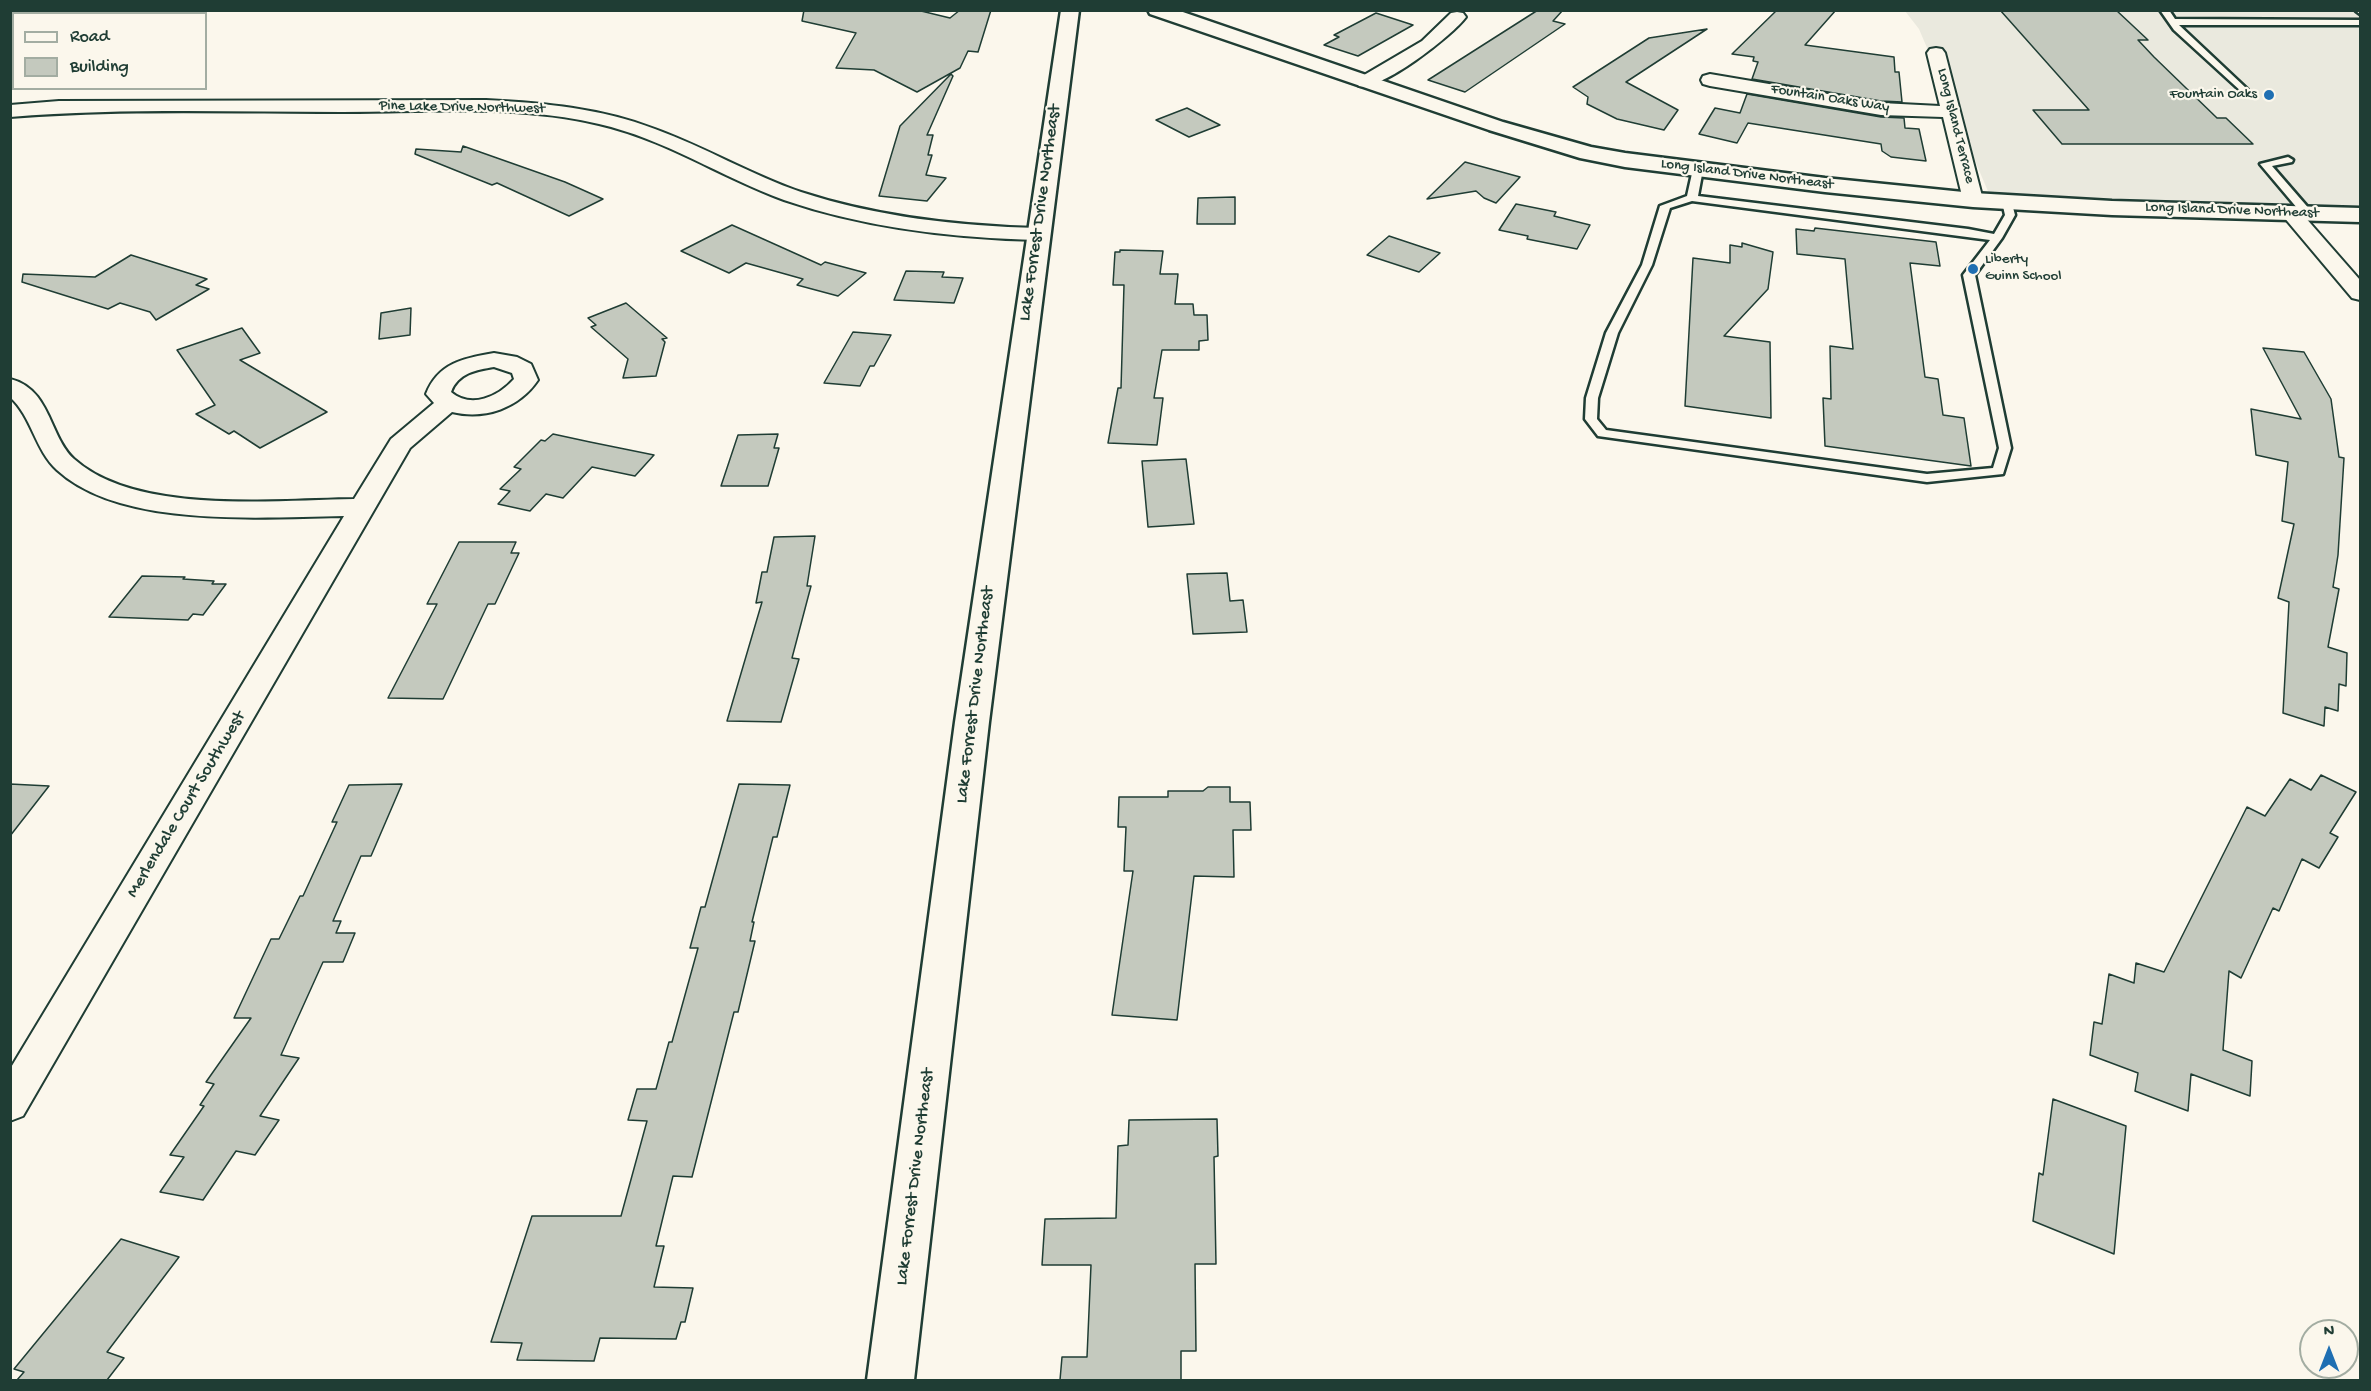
<!DOCTYPE html>
<style>
body{margin:0}
#map{position:relative;width:2371px;height:1391px;overflow:hidden;background:#fbf7ec;font-family:"Gochi Hand",sans-serif}
canvas{display:block}
.frame{position:absolute;inset:0;border:12px solid #1f3d34;pointer-events:none}
.legend{position:absolute;left:12px;top:12px;width:195px;height:78px;box-sizing:border-box;background:#fbf7ec;border:2px solid #a3ada2;margin:0;padding:8px 10px;list-style:none;font-size:18px;color:#1f3d34}
.legend li{display:flex;align-items:center;gap:12px;height:30px}
.legend b{width:30px;border:2px solid #a3ada2}
.north{position:absolute;left:2299px;top:1319px;width:60px;height:60px;box-sizing:border-box;background:#fbf7ec;border:2px solid #a3ada2;border-radius:50%;rotate:0deg;font-size:16px;font-weight:700;line-height:24px;text-align:center;color:#1f3d34}
.north::after{content:'';display:block;margin:auto;width:21px;height:27px;background:#1f6fb2;clip-path:polygon(50% 0,100% 100%,50% 72%,0 100%)}
</style>
<div id="map">
<canvas width="2371" height="1391"></canvas>
<div class="frame"></div>
<ul class="legend">
<li><b style="height:8px;background:#fbf7ec"></b>Road</li>
<li><b style="height:16px;background:#c4c9be"></b>Building</li>
</ul>
<div class="north">N</div>
</div>
<script>
const c = document.querySelector('canvas').getContext('2d');
c.lineJoin = 'round';
function paint(path, color) { c.fillStyle = color; c.fill(path, 'evenodd'); }
function trace(path, color, width, dash) { c.strokeStyle = color; c.lineWidth = width; c.lineCap = dash ? 'butt' : 'round'; c.setLineDash(dash || []); c.stroke(path); }
function label(font, color, halo, rows, align = 'center') {
  c.font = font + ' "Gochi Hand",sans-serif'; c.lineWidth = 4.5; c.setLineDash([]); c.textBaseline = 'middle'; c.strokeStyle = halo; c.fillStyle = color; for (const [text, x, y, turn = 0] of rows) {
    c.save(); c.translate(x, y); c.rotate((+turn || 0) * Math.PI / 180); c.textAlign = isNaN(turn) ? turn : align; if (halo) c.strokeText(text, 0, 0); c.fillText(text, 0, 0); c.restore();
  }
}
const built = new Path2D(`
 M 1905,11 L 2360,11 L 2360,216 L 2036,206 L 1993,203 L 1919,29 Z`);
const building = new Path2D(`
 M 804,10 L 917,10 L 950,18 L 960,10 L 991,10 L 978,52 L 968,51 L 960,68 L 917,92 L 874,70 L 836,68 L 856,33 L 802,21 Z
 M 1538,10 L 1563,10 L 1553,21 L 1565,24 L 1465,92 L 1428,80 Z
 M 1777,10 L 1836,10 L 1805,45 L 1894,57 L 1895,72 L 1899,72 L 1902,102 L 1881,101 L 1752,79 L 1758,62 L 1753,61 L 1754,57 L 1732,54 Z
 M 2000,10 L 2116,10 L 2148,40 L 2138,40 L 2154,57 L 2217,118 L 2226,118 L 2253,144 L 2062,144 L 2033,110 L 2089,110 Z
 M 1376,13 L 1413,25 L 1358,56 L 1324,45 L 1339,37 L 1334,35 Z
 M 1707,29 L 1626,82 L 1678,110 L 1664,130 L 1617,119 L 1587,104 L 1588,97 L 1573,87 L 1649,38 Z
 M 951,74 L 953,76 L 927,135 L 933,135 L 928,155 L 932,155 L 926,175 L 946,178 L 927,201 L 879,196 L 900,126 Z
 M 1747,94 L 1881,117 L 1904,118 L 1905,128 L 1919,129 L 1926,161 L 1891,157 L 1882,151 L 1881,144 L 1748,123 L 1737,143 L 1699,134 L 1715,108 L 1740,113 Z
 M 1187,108 L 1220,125 L 1189,137 L 1156,120 Z
 M 463,146 L 565,182 L 603,199 L 569,216 L 497,183 L 492,185 L 415,154 L 416,149 L 461,152 Z
 M 1465,162 L 1520,177 L 1496,203 L 1484,198 L 1476,191 L 1427,199 Z
 M 1235,197 L 1235,224 L 1197,224 L 1198,198 Z
 M 1516,204 L 1556,212 L 1554,216 L 1590,225 L 1577,249 L 1527,239 L 1528,236 L 1499,230 Z
 M 732,225 L 821,265 L 825,262 L 866,273 L 838,296 L 797,285 L 803,279 L 746,263 L 729,273 L 681,251 Z
 M 1815,228 L 1936,242 L 1940,266 L 1910,263 L 1925,377 L 1938,379 L 1943,415 L 1964,418 L 1971,466 L 1825,446 L 1823,398 L 1831,399 L 1830,346 L 1853,349 L 1845,259 L 1797,254 L 1796,229 L 1814,231 Z
 M 1389,236 L 1440,253 L 1419,272 L 1367,255 Z
 M 1742,243 L 1773,252 L 1768,289 L 1724,336 L 1770,342 L 1771,418 L 1685,406 L 1693,258 L 1730,263 L 1730,245 L 1742,247 Z
 M 1120,250 L 1163,251 L 1160,274 L 1178,274 L 1175,304 L 1193,304 L 1194,315 L 1207,315 L 1208,340 L 1199,341 L 1199,350 L 1162,350 L 1154,398 L 1163,398 L 1157,445 L 1108,443 L 1118,388 L 1121,388 L 1124,285 L 1113,285 L 1115,252 L 1120,252 Z
 M 131,255 L 207,279 L 196,285 L 209,289 L 156,320 L 150,312 L 120,303 L 108,309 L 22,282 L 23,274 L 95,277 Z
 M 906,271 L 944,272 L 942,277 L 963,278 L 954,303 L 894,300 Z
 M 626,303 L 667,338 L 662,339 L 665,342 L 656,376 L 623,378 L 628,359 L 591,327 L 596,325 L 588,318 Z
 M 411,308 L 410,335 L 379,339 L 381,313 Z
 M 242,328 L 260,353 L 240,360 L 327,412 L 260,448 L 234,431 L 229,434 L 196,414 L 215,405 L 177,350 Z
 M 853,332 L 891,335 L 874,366 L 870,366 L 860,386 L 824,383 Z
 M 2263,348 L 2304,352 L 2331,399 L 2339,457 L 2344,458 L 2338,555 L 2333,587 L 2339,589 L 2328,647 L 2347,653 L 2346,686 L 2339,684 L 2338,711 L 2325,707 L 2324,726 L 2283,713 L 2289,602 L 2278,598 L 2294,524 L 2282,521 L 2288,462 L 2256,455 L 2251,409 L 2301,419 Z
 M 553,434 L 590,442 L 654,455 L 635,476 L 592,467 L 563,498 L 546,494 L 530,511 L 498,504 L 510,491 L 500,489 L 521,469 L 514,467 L 541,440 L 545,441 Z
 M 778,434 L 774,448 L 779,448 L 768,486 L 721,486 L 738,435 Z
 M 1186,459 L 1194,524 L 1148,527 L 1142,461 Z
 M 815,536 L 807,586 L 811,586 L 792,658 L 799,659 L 781,722 L 727,721 L 762,602 L 756,603 L 762,572 L 767,572 L 774,537 Z
 M 459,542 L 516,542 L 511,553 L 519,553 L 495,604 L 488,604 L 443,699 L 388,698 L 437,604 L 427,604 Z
 M 1227,573 L 1230,601 L 1243,600 L 1247,632 L 1193,634 L 1187,574 Z
 M 142,576 L 185,577 L 183,579 L 214,581 L 212,584 L 226,584 L 203,615 L 193,614 L 188,620 L 109,617 Z
 M 2321,775 L 2356,792 L 2330,833 L 2338,837 L 2319,868 L 2302,859 L 2279,911 L 2273,908 L 2241,978 L 2229,971 L 2223,1050 L 2252,1061 L 2250,1096 L 2191,1074 L 2188,1111 L 2135,1091 L 2138,1073 L 2090,1055 L 2094,1022 L 2102,1024 L 2109,974 L 2134,983 L 2136,963 L 2164,972 L 2247,807 L 2265,816 L 2290,779 L 2311,790 Z
 M 10,784 L 49,786 L 10,836 Z
 M 402,784 L 371,856 L 361,856 L 333,921 L 341,921 L 336,933 L 355,933 L 343,962 L 323,962 L 281,1055 L 299,1058 L 260,1116 L 279,1120 L 255,1155 L 236,1151 L 203,1200 L 160,1192 L 184,1157 L 170,1155 L 204,1106 L 200,1105 L 214,1084 L 206,1082 L 251,1018 L 234,1018 L 271,939 L 279,939 L 300,896 L 303,896 L 337,822 L 332,822 L 349,785 Z
 M 739,784 L 790,785 L 777,837 L 773,837 L 752,922 L 754,922 L 750,941 L 755,941 L 738,1012 L 734,1012 L 692,1177 L 673,1176 L 656,1246 L 664,1246 L 654,1287 L 693,1288 L 685,1322 L 681,1322 L 676,1339 L 600,1338 L 594,1361 L 517,1360 L 522,1343 L 491,1342 L 532,1216 L 621,1216 L 647,1121 L 628,1120 L 637,1089 L 656,1089 L 669,1042 L 672,1042 L 698,948 L 690,948 L 701,907 L 705,907 Z
 M 1208,787 L 1230,787 L 1230,802 L 1250,802 L 1251,830 L 1233,830 L 1234,877 L 1194,876 L 1177,1020 L 1112,1015 L 1133,871 L 1124,871 L 1126,827 L 1118,827 L 1119,797 L 1168,797 L 1168,791 L 1203,791 Z
 M 2053,1099 L 2126,1126 L 2114,1254 L 2033,1221 L 2039,1173 L 2043,1175 Z
 M 1217,1119 L 1218,1156 L 1214,1157 L 1216,1264 L 1195,1264 L 1196,1351 L 1181,1351 L 1181,1380 L 1060,1380 L 1062,1357 L 1087,1357 L 1091,1265 L 1042,1265 L 1045,1219 L 1116,1218 L 1118,1146 L 1128,1145 L 1129,1120 Z
 M 121,1239 L 179,1257 L 107,1352 L 124,1358 L 107,1380 L 17,1380 L 24,1372 L 14,1369 Z`);
const lane = new Path2D(`
 M 2160,10 L 2169,10 L 2175,19 L 2360,20 L 2360,25 L 2179,25 L 2246,88 L 2248,90 L 2243,93 L 2174,30 Z
 M 2360,10 L 2360,14 L 2356,11 L 2356,10 Z
 M 2288,157 L 2293,160 L 2292,162 L 2272,166 L 2311,211 L 2311,215 L 2303,215 L 2260,164 Z
 M 1698,166 L 1703,169 L 1698,196 L 1968,229 L 1994,234 L 2005,215 L 2002,202 L 2011,200 L 2015,215 L 2002,238 L 1975,275 L 2011,448 L 2003,474 L 1927,482 L 1598,436 L 1585,419 L 1586,398 L 1606,333 L 1642,265 L 1660,206 L 1687,196 L 1693,169 ZM 1692,201 L 1990,240 L 1963,275 L 1999,448 L 1993,468 L 1927,474 L 1606,430 L 1597,419 L 1598,398 L 1618,333 L 1652,265 L 1670,208 Z`);
const street = new Path2D(`
 M 1457,12 L 1463,13 L 1466,17 C 1452,36 1381,91 1359,86 L 1357,82 L 1359,78 L 1422,41 L 1451,13 Z
 M 1936,48 L 1942,49 L 1945,53 L 1983,200 L 1980,204 L 1973,206 L 1966,204 L 1963,200 L 1943,117 L 1881,115 L 1710,86 L 1703,84 L 1701,80 L 1703,76 L 1710,74 L 1881,103 L 1940,106 L 1927,53 L 1930,49 Z
 M 486,100 C 544,103 600,108 655,129 C 705,147 751,175 801,192 C 878,217 957,226 1038,228 L 1046,229 L 1049,234 L 1046,239 L 1038,240 C 952,238 866,228 784,200 C 721,177 665,139 599,124 C 516,104 427,112 342,112 C 232,112 120,108 10,117 L 10,105 L 59,101 Z
 M 2290,206 L 2297,208 L 2360,280 L 2360,300 L 2352,298 L 2283,216 L 2280,212 L 2283,208 Z
 M 494,353 L 517,357 L 531,364 L 538,380 C 519,408 485,420 452,412 L 410,448 L 23,1116 L 10,1121 L 10,1069 L 344,516 C 262,517 121,529 57,470 C 35,450 32,417 10,397 L 10,379 C 51,389 49,436 74,459 C 136,515 275,500 354,499 L 391,439 L 434,403 L 426,394 C 438,363 464,358 494,353 ZM 494,367 L 512,373 L 514,379 C 498,397 471,409 451,392 C 458,373 476,370 494,367 Z`);
const secondary = new Path2D(`
 M 1061,10 L 1079,10 L 989,722 L 914,1380 L 867,1380 L 955,722 Z
 M 1148,10 L 1177,10 L 1503,122 L 1591,147 L 1625,153 L 1825,178 L 1973,193 L 2112,201 L 2360,208 L 2360,222 L 2112,215 L 1973,207 L 1825,192 L 1625,167 L 1580,158 L 1489,130 L 1150,14 Z`);
const markers = [
 [2269,95,6,"#1f6fb2"],
 [1973,269,6,"#1f6fb2"]
];
const farPoinames = [
 ["Fountain Oaks",2257,95],
 ["Liberty",1985,260,"left"],
 ["Guinn School",1985,277,"left"]
];
const farStreetnames = [
 ["Fountain Oaks Way",1830,99,9],
 ["Pine Lake Drive Northwest",462,108,1],
 ["Long Island Terrace",1955,126,76],
 ["Long Island Drive Northeast",1747,175,7],
 ["Long Island Drive Northeast",2232,211,2]
];
const streetNames = [
 ["Lake Forrest Drive Northeast",1041,213,-82],
 ["Lake Forrest Drive Northeast",976,695,-83],
 ["Merlendale Court Southwest",187,805,-59],
 ["Lake Forrest Drive Northeast",916,1177,-83]
];
paint(built, '#eae9de');
paint(building, '#c4c9be');
trace(building, '#1f3d34', 1.5);
trace(lane, '#1f3d34', 5);
trace(street, '#1f3d34', 4);
trace(secondary, '#1f3d34', 5);
paint(lane, '#fbf7ec');
paint(street, '#fbf7ec');
paint(secondary, '#fbf7ec');
for (const [x, y, r, color] of markers) { const dot = new Path2D(); dot.arc(x, y, r, 0, 2 * Math.PI); c.fillStyle = color; c.fill(dot); trace(dot, '#fbf7ec', 2); }
label('15px', '#1f3d34', '#fbf7ec', farPoinames, 'right');
label('15px', '#1f3d34', '#fbf7ec', farStreetnames);
label('18px', '#1f3d34', '#fbf7ec', streetNames);
</script>
